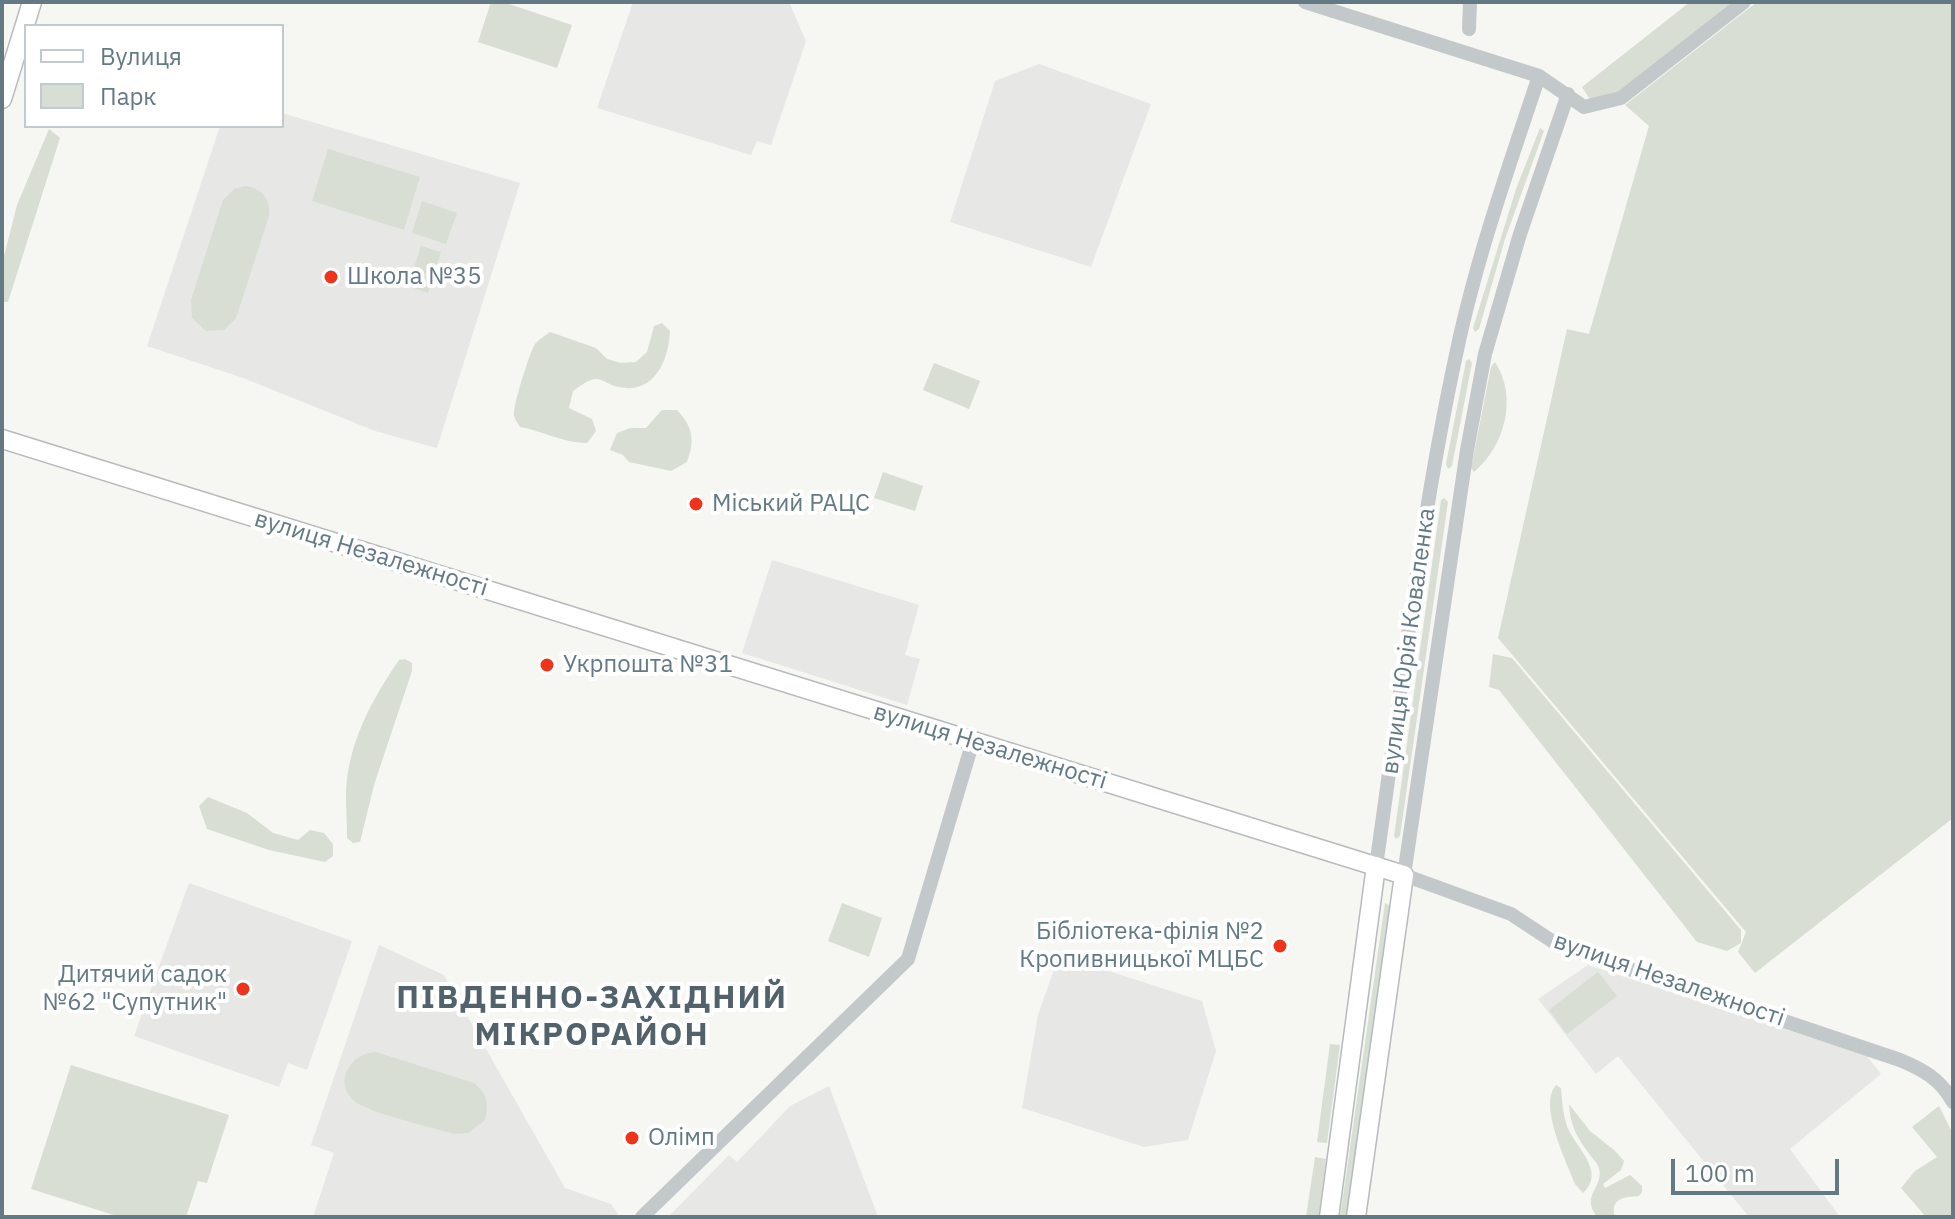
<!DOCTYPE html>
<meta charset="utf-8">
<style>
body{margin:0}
#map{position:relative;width:1955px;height:1219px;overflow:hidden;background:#f6f6f2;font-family:"IBM Plex Sans",sans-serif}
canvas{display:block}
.frame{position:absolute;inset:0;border:4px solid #637a85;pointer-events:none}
.legend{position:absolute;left:24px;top:24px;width:260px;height:104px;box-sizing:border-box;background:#fff;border:2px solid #c1cace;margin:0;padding:10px 14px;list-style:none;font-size:24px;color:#637a85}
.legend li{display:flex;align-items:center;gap:16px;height:40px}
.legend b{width:40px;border:2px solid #c1cace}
.scale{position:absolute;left:1671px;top:1159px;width:168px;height:36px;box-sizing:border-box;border:4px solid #637a85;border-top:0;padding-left:10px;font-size:24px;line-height:28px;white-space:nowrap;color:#637a85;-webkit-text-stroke:6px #fff;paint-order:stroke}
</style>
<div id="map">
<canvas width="1955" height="1219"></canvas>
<div class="frame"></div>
<ul class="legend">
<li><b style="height:10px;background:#fff"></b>Вулиця</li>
<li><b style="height:22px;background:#d8ded3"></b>Парк</li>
</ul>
<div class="scale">100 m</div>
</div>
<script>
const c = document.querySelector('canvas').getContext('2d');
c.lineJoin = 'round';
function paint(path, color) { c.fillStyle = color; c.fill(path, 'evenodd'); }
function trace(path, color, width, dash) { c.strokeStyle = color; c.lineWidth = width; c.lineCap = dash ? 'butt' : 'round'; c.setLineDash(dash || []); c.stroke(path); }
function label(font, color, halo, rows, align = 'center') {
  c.font = font + ' "IBM Plex Sans",sans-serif'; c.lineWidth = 8; c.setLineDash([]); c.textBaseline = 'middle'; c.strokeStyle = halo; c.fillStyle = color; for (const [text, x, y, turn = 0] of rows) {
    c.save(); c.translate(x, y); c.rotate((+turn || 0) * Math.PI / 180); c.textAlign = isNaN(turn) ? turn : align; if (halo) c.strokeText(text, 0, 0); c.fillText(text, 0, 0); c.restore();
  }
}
const built = new Path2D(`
 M 633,2 L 789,2 L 806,41 L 771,145 L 757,141 L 751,155 L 597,108 Z
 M 1039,64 L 1151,104 L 1091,267 L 950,222 L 995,81 Z
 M 282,113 L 520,183 L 437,448 L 375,431 L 243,378 L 147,346 L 220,126 L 282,126 Z
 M 772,560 L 919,605 L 905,655 L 920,659 L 907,705 L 742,653 Z
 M 189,883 L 352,941 L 307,1070 L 288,1063 L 279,1087 L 134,1036 Z
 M 379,945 L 444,975 L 565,1188 L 611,1204 L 620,1217 L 313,1217 L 334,1153 L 311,1145 Z
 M 1059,955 L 1202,1001 L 1216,1051 L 1188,1140 L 1144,1147 L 1022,1108 L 1038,1015 Z
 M 1588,965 L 1867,1056 L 1881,1074 L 1790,1149 L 1840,1217 L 1749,1217 L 1618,1056 L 1596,1074 L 1538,999 Z
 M 829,1086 L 878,1217 L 668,1217 L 729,1155 L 737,1162 L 790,1106 Z`);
const green = new Path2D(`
 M 491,2 L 503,2 L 572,25 L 557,68 L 478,42 Z
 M 1690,2 L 1734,2 L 1596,109 L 1582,87 Z
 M 1757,2 L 1953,2 L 1953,818 L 1755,973 L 1738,952 L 1746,932 L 1498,638 L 1567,329 L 1589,334 L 1649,126 L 1625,105 Z
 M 1540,128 L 1544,131 L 1505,239 L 1479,329 L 1475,332 L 1473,328 L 1516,189 Z
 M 49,129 L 60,138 L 8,302 L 2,302 L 2,264 L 17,205 Z
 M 328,149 L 420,177 L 404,230 L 312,201 Z
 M 245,186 C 262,188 271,199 269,216 L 236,318 L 224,330 L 206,331 L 192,318 L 191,300 L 223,200 L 234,189 Z
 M 422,201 L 457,213 L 446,244 L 412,233 Z
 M 421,246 L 441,252 L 428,293 L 408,286 Z
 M 662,323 L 670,331 C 669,360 654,395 619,387 C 610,386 604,379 595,379 C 587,380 579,387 573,391 L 569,408 L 592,419 L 596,431 L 587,443 C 563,443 543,431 520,427 C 518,423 515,420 514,416 C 512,409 530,351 535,344 C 539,339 545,336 550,332 L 596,348 L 607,359 L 621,363 L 636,362 L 647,352 L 654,326 Z
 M 1469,359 L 1472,363 L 1452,466 L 1448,469 L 1446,464 L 1466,361 Z
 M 1495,362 C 1518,397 1505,446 1474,472 L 1471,468 L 1491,367 Z
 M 934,363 L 980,381 L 969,409 L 923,390 Z
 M 662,410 L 677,410 C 693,427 695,440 687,462 L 671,471 L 629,462 L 623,455 L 610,450 L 617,433 L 630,428 L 646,428 Z
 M 883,472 L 923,486 L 915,511 L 874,498 Z
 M 1444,498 L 1448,502 L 1400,836 L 1396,839 L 1394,836 L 1441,500 Z
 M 1493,654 L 1512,658 L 1741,930 L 1741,943 L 1727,951 L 1697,942 L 1499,690 L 1489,687 Z
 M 405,659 L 412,663 L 412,671 L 374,785 L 360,842 L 353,843 L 347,838 C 347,823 346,808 346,794 C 347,745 372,699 399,660 Z
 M 208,797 L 247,813 L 273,833 L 298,840 L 310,830 L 324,833 L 333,844 L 333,856 L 325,862 L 269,850 L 207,829 L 199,806 Z
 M 842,903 L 882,918 L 869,957 L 828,941 Z
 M 1385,903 L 1390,906 L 1347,1217 L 1340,1217 Z
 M 1598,972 L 1617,996 L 1567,1034 L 1549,1010 Z
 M 1330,1044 L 1340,1045 L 1327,1143 L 1317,1142 Z
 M 376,1052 L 474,1083 C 487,1093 490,1106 484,1121 L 468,1133 L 454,1134 C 432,1127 367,1113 353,1100 C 333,1080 352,1053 376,1052 Z
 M 71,1065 L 229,1115 L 207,1183 L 198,1181 L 186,1217 L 120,1217 L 31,1189 Z
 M 1556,1085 L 1561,1088 C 1562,1101 1563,1114 1567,1126 C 1575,1148 1607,1171 1583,1193 L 1575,1184 C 1566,1160 1538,1105 1556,1085 Z
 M 1569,1104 L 1590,1131 L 1614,1150 L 1624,1161 L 1621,1170 L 1603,1184 L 1605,1188 L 1630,1175 L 1642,1186 L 1642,1192 L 1639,1196 C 1624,1197 1610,1198 1615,1217 L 1597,1217 C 1580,1194 1604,1189 1599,1168 C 1597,1162 1591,1157 1588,1152 C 1576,1137 1570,1123 1569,1104 Z
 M 1939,1106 L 1953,1134 L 1953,1217 L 1926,1217 L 1901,1188 L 1915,1171 L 1937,1157 L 1912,1127 Z
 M 1315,1157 L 1326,1159 L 1319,1217 L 1306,1217 Z`);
const minor = new Path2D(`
 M 1305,2 L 1539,76 L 1584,107 L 1621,98 L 1744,2
 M 1469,29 L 1470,2
 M 1568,94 L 1520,234 L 1485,354 L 1467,450 L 1404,875 L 1511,914 L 1558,945 L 1900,1060 C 1924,1070 1940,1079 1953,1102
 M 1376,866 C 1401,694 1420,520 1457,350 C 1477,256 1509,166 1539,76
 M 642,1217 L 908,959 L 973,741`);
const major = new Path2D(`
 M 2,99 L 32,2
 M 2,439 L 1404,875 L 1356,1217
 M 1329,1217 L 1376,866`);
const markers = [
 [331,277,8,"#ee351b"],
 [696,504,8,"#ee351b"],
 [547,665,8,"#ee351b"],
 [1280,946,8,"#ee351b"],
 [243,989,8,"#ee351b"],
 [632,1138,8,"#ee351b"]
];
const poiNames = [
 ["Школа №35",347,277],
 ["Міський РАЦС",712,504],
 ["Укрпошта №31",563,665],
 ["Бібліотека-філія №2",1264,932,"right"],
 ["Кропивницької МЦБС",1264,960,"right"],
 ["Дитячий садок",227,975,"right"],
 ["№62 \"Супутник\"",227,1003,"right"],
 ["Олімп",648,1138]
];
const streetNames = [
 ["вулиця Незалежності",371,554,17],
 ["вулиця Юрія Коваленка",1409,641,-82],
 ["вулиця Незалежності",990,747,17],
 ["вулиця Незалежності",1669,980,19]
];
const districtNames = [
 ["ПІВДЕННО-ЗАХІДНИЙ",592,999],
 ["МІКРОРАЙОН",592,1036]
];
paint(built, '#e7e7e6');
paint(green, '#d8ded3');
trace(major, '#b6bbbe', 21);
trace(minor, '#c3c8ca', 14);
trace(major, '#fff', 18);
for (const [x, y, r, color] of markers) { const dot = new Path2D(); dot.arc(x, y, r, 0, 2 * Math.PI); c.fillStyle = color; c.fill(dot); trace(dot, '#fff', 3); }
label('24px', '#637a85', '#fff', poiNames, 'left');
label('24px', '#637a85', '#fff', streetNames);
c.letterSpacing = '2px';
label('bold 32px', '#52626a', '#fff', districtNames);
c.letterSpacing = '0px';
</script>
